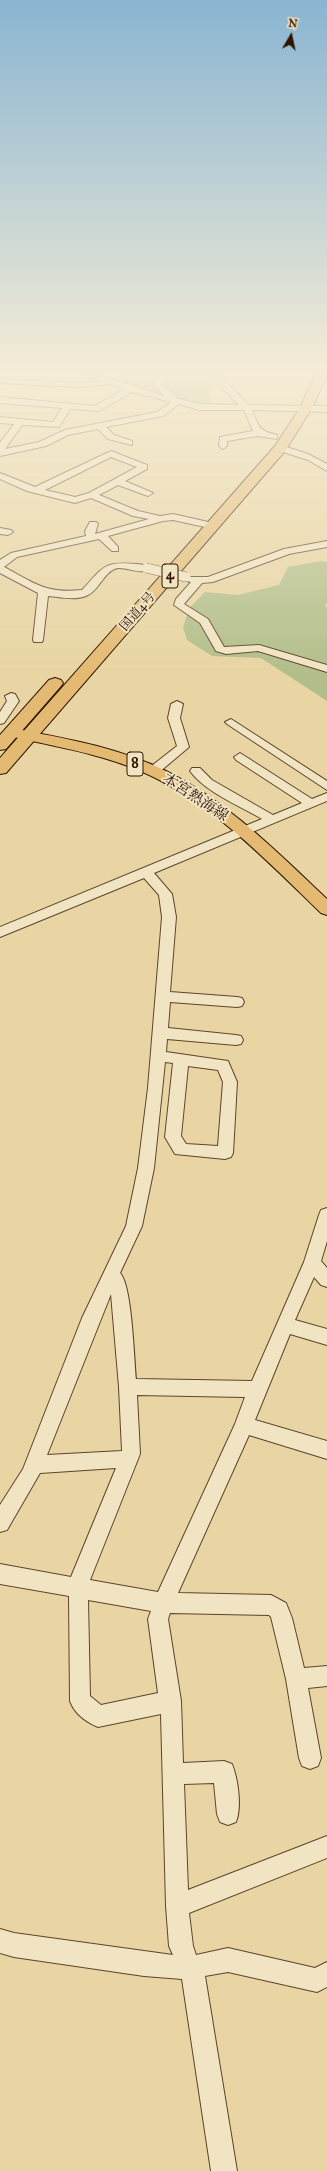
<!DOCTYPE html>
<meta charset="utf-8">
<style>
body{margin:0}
#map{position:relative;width:327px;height:2171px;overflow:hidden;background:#e9d5a3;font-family:"IM FELL Great Primer",serif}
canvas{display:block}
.north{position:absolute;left:271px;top:16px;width:40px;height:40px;-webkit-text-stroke:3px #f1e4c3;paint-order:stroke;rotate:9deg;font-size:11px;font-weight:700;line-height:16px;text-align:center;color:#2e1403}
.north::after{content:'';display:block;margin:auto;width:14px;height:18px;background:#2e1403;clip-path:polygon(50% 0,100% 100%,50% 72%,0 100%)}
</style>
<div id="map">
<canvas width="327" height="2171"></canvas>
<div class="north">N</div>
</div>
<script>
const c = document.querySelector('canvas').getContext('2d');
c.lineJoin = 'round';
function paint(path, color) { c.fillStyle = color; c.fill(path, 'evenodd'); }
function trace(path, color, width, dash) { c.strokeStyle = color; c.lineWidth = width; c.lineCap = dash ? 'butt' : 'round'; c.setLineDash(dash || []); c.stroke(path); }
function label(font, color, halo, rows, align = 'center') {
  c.font = font + ' "IM FELL Great Primer","Noto Serif JP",serif'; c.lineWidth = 4; c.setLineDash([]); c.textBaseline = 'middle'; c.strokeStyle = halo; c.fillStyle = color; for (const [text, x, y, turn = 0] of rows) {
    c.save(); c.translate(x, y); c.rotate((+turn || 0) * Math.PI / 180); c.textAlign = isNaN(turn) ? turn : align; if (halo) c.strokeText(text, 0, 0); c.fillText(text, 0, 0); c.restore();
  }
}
const green = new Path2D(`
 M 118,371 L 213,371 L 210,404 L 190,402 L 126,383 Z
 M 321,561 L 327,562 L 327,602 L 325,607 L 327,607 L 327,701 L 261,658 L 212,656 L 187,640 L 183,627 L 190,607 L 205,592 L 238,595 L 279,585 L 288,567 Z`);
const minor = new Path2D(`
 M 74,371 L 87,371 L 165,396 L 153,386 L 160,371 L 168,371 L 161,385 L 176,395 L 176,398 L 199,404 L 239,405 L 216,382 L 212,371 L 220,371 L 223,379 L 249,405 L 327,406 L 327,412 L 252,410 C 259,427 259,431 277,435 L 277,439 L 258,436 L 227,441 L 227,446 L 223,449 L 219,446 L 220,437 L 253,431 L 244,410 L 199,410 L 179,404 L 163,416 L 106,427 L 114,435 L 132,441 L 132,445 L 108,439 L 98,429 L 68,435 L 46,446 L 0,456 L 0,443 L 14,424 L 0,423 L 0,417 L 53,422 L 62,408 L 0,403 L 0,397 L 95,406 L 124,389 L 109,384 L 80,387 L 0,383 L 0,379 L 80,383 L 100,381 ZM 132,392 L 171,402 L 157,412 L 65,430 L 39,442 L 5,449 L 22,425 L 59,427 L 70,409 L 99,411 Z
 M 280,445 L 308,454 L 327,464 L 327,471 L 308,460 L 277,450 L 277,446 Z
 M 111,451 L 147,465 L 147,469 L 125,481 L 153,493 L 148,496 L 118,485 L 99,495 L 138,511 L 160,516 L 173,514 L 217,524 L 219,526 L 214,529 L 173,520 L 163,521 L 108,536 L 118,547 L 118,551 L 112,551 L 99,539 L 17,557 L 4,567 C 34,583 46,594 82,590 C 104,567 103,561 137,564 C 142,565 147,564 151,568 C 144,576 127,567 118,568 C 105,570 99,590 88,595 C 77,601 59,597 48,596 L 43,640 L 42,642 L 34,642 L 33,640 L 38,593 L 0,573 L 0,560 L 11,553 L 86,536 L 85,531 L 90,522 L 96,522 L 98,524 L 95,534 L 149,519 L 133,516 L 91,498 L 75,503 L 27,491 L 0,479 L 0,473 L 35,487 ZM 111,457 L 137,467 L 89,493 L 75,497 L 45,490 Z
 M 0,528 L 11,530 L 13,532 L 8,535 L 0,534 Z
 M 327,541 L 327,547 L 289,554 L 213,582 L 202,583 L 184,604 L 208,619 L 224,647 L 259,645 L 327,665 L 327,672 L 258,651 L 226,654 L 216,651 L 200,623 L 174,605 L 176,599 L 191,582 L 186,581 L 186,577 L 208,577 L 284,549 Z
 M 11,693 L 15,694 L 19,701 L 4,723 L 0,724 L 0,712 L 7,701 L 5,696 Z
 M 177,701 L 183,704 L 180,718 L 189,747 L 157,774 L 149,774 L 147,771 L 149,768 L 177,746 L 168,718 L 171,704 Z
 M 231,719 L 327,781 L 327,790 L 227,724 L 225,722 Z
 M 240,753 L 312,799 L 327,793 L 327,801 L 154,873 L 172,894 L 176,917 L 170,992 L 237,997 L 242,998 L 244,1002 L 242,1006 L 237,1007 L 170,1002 L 168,1028 L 236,1035 L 241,1036 L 243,1040 L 241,1044 L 236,1045 L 167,1039 L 166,1052 L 228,1061 L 237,1082 L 233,1153 L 231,1157 L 225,1159 L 175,1154 L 165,1137 L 173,1063 L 165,1062 L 154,1168 L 142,1226 L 120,1273 C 132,1285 134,1359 136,1379 L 252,1381 L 304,1262 L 319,1215 L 321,1210 L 327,1208 L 327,1241 L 321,1261 L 327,1268 L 327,1287 L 321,1285 L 314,1277 L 295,1320 L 327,1329 L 327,1345 L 290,1334 L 255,1420 L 327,1441 L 327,1459 L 249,1435 L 178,1593 L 271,1595 L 286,1603 L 292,1618 L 304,1668 L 327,1666 L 327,1686 L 308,1688 L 321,1758 L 318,1766 L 310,1769 L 302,1766 L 299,1758 L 286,1679 L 271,1617 L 269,1615 L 170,1613 L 168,1619 L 181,1701 L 183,1763 L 224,1761 L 232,1764 C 238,1779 242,1807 236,1822 L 228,1825 L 220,1822 L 217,1814 L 214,1783 L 184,1784 L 188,1890 L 327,1836 L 327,1858 L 189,1913 L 193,1946 L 196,1955 L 228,1948 L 315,1968 L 327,1962 L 327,1987 L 317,1992 L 228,1972 L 205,1976 L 237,2171 L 211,2171 L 182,1979 L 144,1976 L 14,1957 L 0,1953 L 0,1929 L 14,1933 L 173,1955 L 169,1946 L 166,1906 L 161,1714 L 98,1727 C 86,1722 74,1713 70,1701 L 69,1596 L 0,1584 L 0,1564 L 71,1577 L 116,1468 L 40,1473 L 7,1530 L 0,1532 L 0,1505 L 23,1469 L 82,1318 L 126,1226 L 138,1168 L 148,1088 L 162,917 L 159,895 L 144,878 L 0,937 L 0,927 L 262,819 C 240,806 205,792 190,771 L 192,768 L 200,768 L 212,780 L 273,815 L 302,803 L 236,760 L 234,757 ZM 188,1066 L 218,1070 L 223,1082 L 218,1146 L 186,1144 L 181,1136 ZM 111,1294 L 119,1387 L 122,1451 L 47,1455 ZM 137,1395 L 245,1397 L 235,1424 L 158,1592 L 90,1580 L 140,1454 ZM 88,1600 L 151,1611 L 148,1619 L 158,1693 L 101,1705 L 90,1696 Z`);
const major = new Path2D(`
 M 11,728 C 63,738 118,747 166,771 C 228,802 277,852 327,899 L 327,915 L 321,913 C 265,859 210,800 138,770 C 95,752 50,746 6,735 L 4,732 L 6,729 Z`);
const highway = new Path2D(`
 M 317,371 L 327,371 L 327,375 L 312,408 L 285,451 L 6,773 L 0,774 L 0,758 L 275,446 L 300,408 Z
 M 55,678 L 61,680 L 63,683 L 61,686 L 6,749 L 0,750 L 0,735 L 49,680 Z`);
const minorBridge = new Path2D(`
 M 146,568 L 186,577`);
const farStreetnames = [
 ["国道4号",138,612,-49]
];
const shields = [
 [170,576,16],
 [135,764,16]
];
const shieldNames = [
 ["4",170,576],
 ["8",135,764]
];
const streetNames = [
 ["本宮熱海線",195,798,33]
];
paint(green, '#b1be8a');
trace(minor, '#5d442b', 2);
trace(major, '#2e1403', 2);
trace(highway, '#2e1403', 2);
paint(minor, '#f1e4c3');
paint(major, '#e4ba72');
paint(highway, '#e4ba72');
trace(minorBridge, '#5d442b', 10, []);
trace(minorBridge, '#f1e4c3', 9);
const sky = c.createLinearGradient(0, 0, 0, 675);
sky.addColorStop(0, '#89b5d2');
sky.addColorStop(0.55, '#f5ecd6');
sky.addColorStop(1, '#f5ecd600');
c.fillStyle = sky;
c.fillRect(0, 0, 327, 675);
label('13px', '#2e1403', '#f1e4c3', farStreetnames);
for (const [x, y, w] of shields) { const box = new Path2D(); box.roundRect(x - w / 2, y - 12, w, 24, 3); c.fillStyle = '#f1e4c3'; c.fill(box); trace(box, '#2e1403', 1); }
label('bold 14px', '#2e1403', null, shieldNames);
label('15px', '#2e1403', '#f1e4c3', streetNames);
</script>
